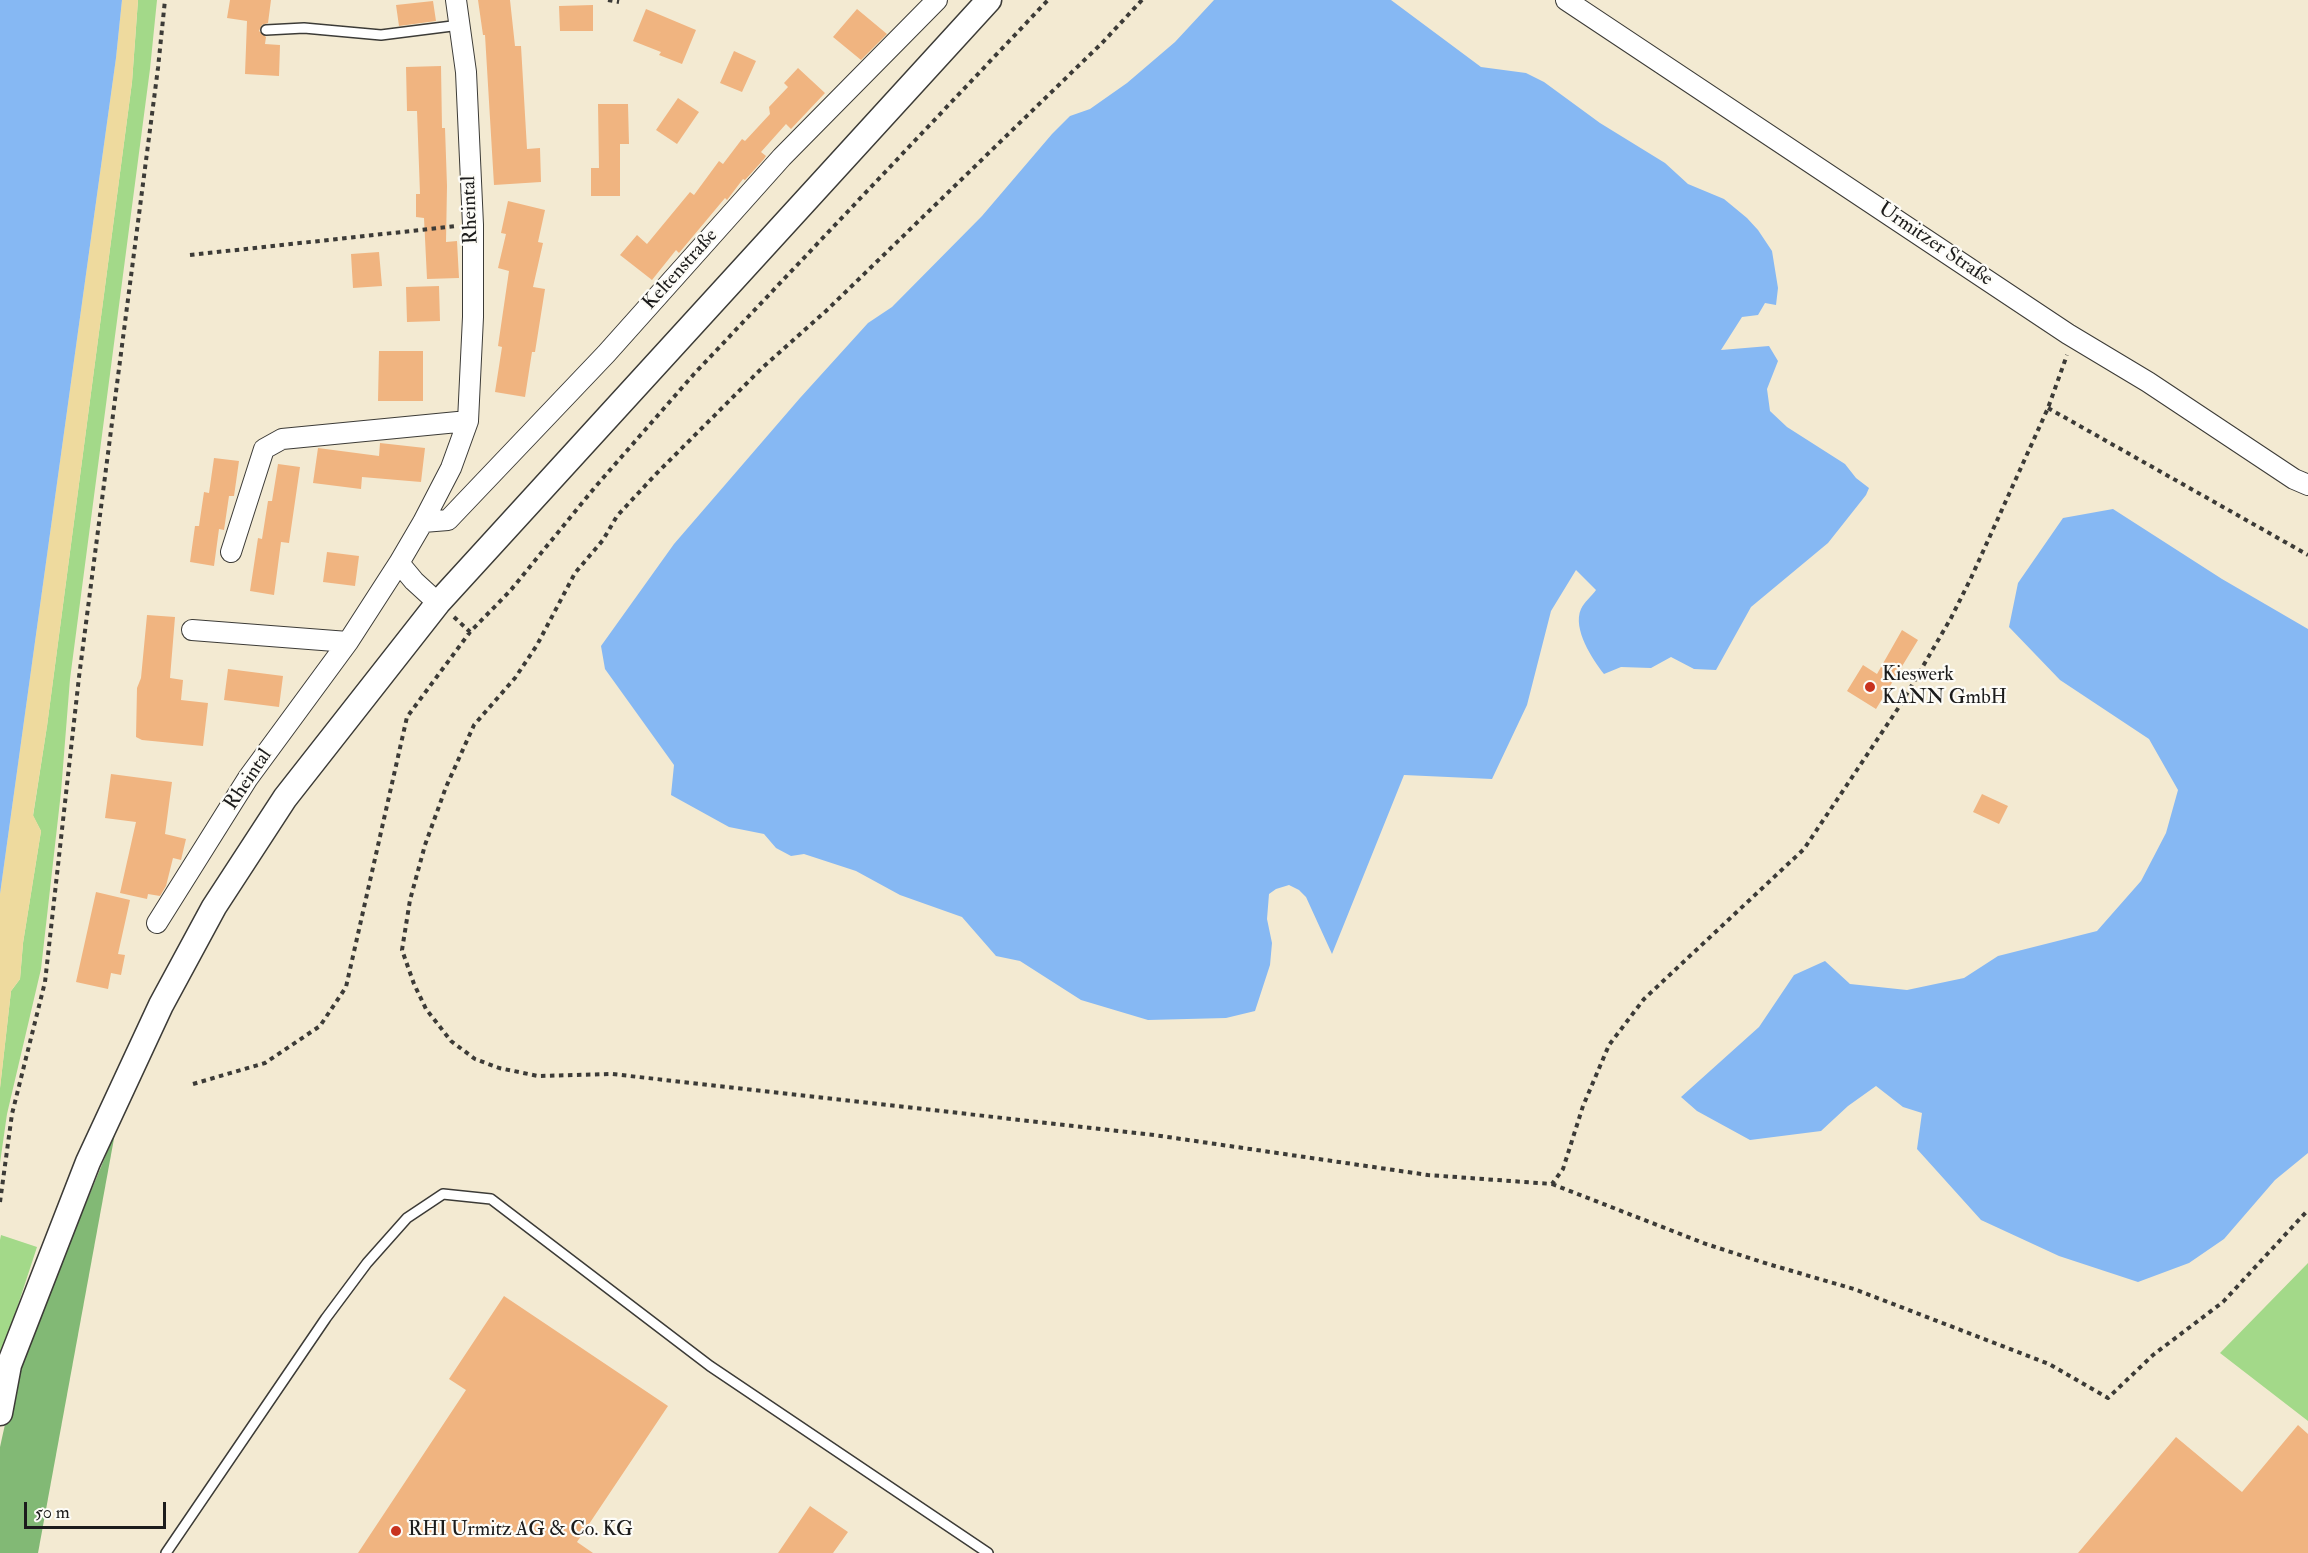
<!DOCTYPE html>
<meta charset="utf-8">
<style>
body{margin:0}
#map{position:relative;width:2308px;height:1553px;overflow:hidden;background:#f3ead2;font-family:"IM FELL Double Pica",serif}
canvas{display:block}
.scale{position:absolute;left:24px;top:1502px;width:142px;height:27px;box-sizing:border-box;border:3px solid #1c1c1c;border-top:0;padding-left:8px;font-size:18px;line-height:21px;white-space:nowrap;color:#1c1c1c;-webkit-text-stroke:4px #fdfcf7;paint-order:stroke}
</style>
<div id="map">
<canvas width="2308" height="1553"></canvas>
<div class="scale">50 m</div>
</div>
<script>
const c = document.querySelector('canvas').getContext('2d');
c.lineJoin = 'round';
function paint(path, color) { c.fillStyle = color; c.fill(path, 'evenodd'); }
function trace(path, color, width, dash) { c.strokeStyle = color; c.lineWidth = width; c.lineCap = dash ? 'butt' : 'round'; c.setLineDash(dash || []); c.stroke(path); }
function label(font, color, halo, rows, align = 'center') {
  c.font = font + ' "IM FELL Double Pica",serif'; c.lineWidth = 4.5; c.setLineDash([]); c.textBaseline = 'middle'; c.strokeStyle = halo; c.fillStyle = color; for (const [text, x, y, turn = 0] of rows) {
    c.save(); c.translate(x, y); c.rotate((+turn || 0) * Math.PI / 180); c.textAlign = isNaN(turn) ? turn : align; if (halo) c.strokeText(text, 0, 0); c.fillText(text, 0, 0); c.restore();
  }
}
const green = new Path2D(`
 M 138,0 L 157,0 L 150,69 L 70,679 L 61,792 L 41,969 L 7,1114 L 0,1163 L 0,1088 L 11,991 L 20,979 L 23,943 L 41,831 L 33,816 L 47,726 L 132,82 Z
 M 1,1235 L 37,1247 L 0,1360 L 0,1240 Z
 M 2308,1263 L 2308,1421 L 2220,1353 Z`);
const forest = new Path2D(`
 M 115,1133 L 38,1553 L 0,1553 L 0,1447 L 17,1370 Z`);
const sand = new Path2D(`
 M 122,0 L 138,0 L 132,82 L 47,726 L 33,815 L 41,831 L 23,943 L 20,979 L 11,991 L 0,1088 L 0,894 L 116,58 Z`);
const water = new Path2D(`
 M 0,0 L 122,0 L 116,58 L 0,894 Z
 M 1214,0 L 1391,0 L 1481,67 L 1526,73 L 1544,82 L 1600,123 L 1665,163 L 1688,184 L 1724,199 L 1747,218 L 1758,230 L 1772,251 L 1778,288 L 1776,305 L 1765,303 L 1758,315 L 1742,317 L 1721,350 L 1769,346 L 1778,361 L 1767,389 L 1770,411 L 1787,427 L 1845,464 L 1856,478 L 1869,488 L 1866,495 L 1828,543 L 1751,607 L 1716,670 L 1694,669 L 1671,657 L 1651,668 L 1621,667 L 1604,674 C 1593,660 1572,629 1581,609 C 1584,602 1592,596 1596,590 L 1576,570 L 1551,611 L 1527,705 L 1492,779 L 1404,775 L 1332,954 L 1306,897 L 1299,890 L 1289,885 L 1276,889 L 1269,894 L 1267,919 L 1272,943 L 1270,965 L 1255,1011 L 1226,1018 L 1148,1020 L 1081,1000 L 1020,961 L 996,956 L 962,917 L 900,895 L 856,871 L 804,854 L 791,856 L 776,848 L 764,834 L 729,827 L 671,795 L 674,765 L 605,669 L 601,646 L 674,544 L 800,398 L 868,323 L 892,307 L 982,216 L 1052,134 L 1070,116 L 1090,109 L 1127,83 L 1175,42 Z
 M 2113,509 L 2222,579 L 2308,629 L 2308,1153 L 2275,1180 L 2224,1239 L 2189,1263 L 2138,1282 L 2059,1256 L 1981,1220 L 1917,1149 L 1922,1113 L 1903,1107 L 1876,1086 L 1848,1106 L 1821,1131 L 1750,1140 L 1697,1111 L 1681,1097 L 1759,1027 L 1794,975 L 1825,961 L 1850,984 L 1907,990 L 1964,978 L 1998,956 L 2097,931 L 2141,881 L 2166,833 L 2178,790 L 2149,739 L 2060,680 L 2009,627 L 2018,583 L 2063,518 Z`);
const building = new Path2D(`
 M 230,0 L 271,0 L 268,23 L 262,25 L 259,31 L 266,37 L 265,44 L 280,45 L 279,76 L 245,74 L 247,21 L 227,18 Z
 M 478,0 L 510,0 L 515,46 L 521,46 L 527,149 L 540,148 L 541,182 L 494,185 L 485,35 L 483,35 Z
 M 433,1 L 436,21 L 399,26 L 396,5 Z
 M 593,5 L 593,31 L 560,31 L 559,6 Z
 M 646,9 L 696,30 L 682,64 L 659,55 L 661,52 L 633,41 Z
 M 857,9 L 887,34 L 861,60 L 833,37 Z
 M 734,51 L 756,61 L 742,92 L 720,83 Z
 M 441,66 L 442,128 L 445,128 L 447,186 L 446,242 L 457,241 L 459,278 L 427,279 L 424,218 L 416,217 L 416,194 L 420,194 L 417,111 L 407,111 L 406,67 Z
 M 798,68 L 825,93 L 791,129 L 786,124 L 761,152 L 766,156 L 764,159 L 745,180 L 743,179 L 727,200 L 725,198 L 679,253 L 676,250 L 652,280 L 620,255 L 637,235 L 647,244 L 690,192 L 694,195 L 719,161 L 723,164 L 742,139 L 745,141 L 770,114 L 769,107 L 788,87 L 784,83 Z
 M 678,98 L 699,112 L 677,144 L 656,130 Z
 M 598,104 L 628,104 L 629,144 L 620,144 L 620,196 L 591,196 L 591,168 L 599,168 Z
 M 508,201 L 545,210 L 538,242 L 543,243 L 533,287 L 545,289 L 535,352 L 532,352 L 525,397 L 495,392 L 502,347 L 498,346 L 509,271 L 498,268 L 506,234 L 501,233 Z
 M 379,252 L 382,286 L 353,288 L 351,254 Z
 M 439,286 L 440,321 L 407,322 L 406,287 Z
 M 379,351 L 423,351 L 423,401 L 378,401 Z
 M 380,443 L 425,448 L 421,482 L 362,477 L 361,489 L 313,483 L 318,448 L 379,456 Z
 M 214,458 L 239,461 L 234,496 L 229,496 L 224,530 L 219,529 L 214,566 L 190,562 L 195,526 L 199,526 L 204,492 L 209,493 Z
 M 278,464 L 300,467 L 289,543 L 281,542 L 274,595 L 250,591 L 258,538 L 262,539 L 268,501 L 272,501 Z
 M 327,552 L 359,556 L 355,586 L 323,582 Z
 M 147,615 L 175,617 L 170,678 L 183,680 L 181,700 L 208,703 L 203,746 L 142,740 L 136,737 L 137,688 L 141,678 Z
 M 1902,630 L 1918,640 L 1876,709 L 1847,691 L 1863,665 L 1877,674 Z
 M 228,669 L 283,676 L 279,707 L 224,700 Z
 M 111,774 L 172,782 L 165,834 L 186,839 L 181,860 L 173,858 L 166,886 L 160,896 L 148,894 L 147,899 L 120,893 L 136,822 L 105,818 Z
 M 1982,794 L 2008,806 L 1999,824 L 1973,812 Z
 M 96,892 L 130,900 L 118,954 L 125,955 L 121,975 L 111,973 L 108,989 L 76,982 Z
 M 504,1296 L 668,1406 L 577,1542 L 593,1553 L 358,1553 L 466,1390 L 449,1379 Z
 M 2298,1425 L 2308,1434 L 2308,1553 L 2078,1553 L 2176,1437 L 2242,1492 Z
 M 810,1506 L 848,1532 L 833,1553 L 778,1553 Z`);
const path = new Path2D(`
 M 608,0 L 619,2
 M 1142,0 L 1103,42 L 826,311 L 762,368 L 656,474 L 617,516 L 603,540 L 575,573 L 537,645 L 515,678 L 474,725 L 446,787 L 425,845 L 410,900 L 402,950 L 414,984 L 426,1009 L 451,1041 L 475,1059 L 499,1068 L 538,1076 L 612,1074 L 1154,1135 L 1428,1175 L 1552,1184 L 1563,1169 L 1583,1106 L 1609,1045 L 1644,999 L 1804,849 L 1901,704 L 1951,618 L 1971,578 L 2048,408 L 2067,355
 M 190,255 L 457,226
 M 2048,408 L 2308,555
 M 454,617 L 470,632 L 510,591 L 596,486 L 694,374 L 1048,0
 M 193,1084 L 265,1063 L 320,1026 L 346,987 L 407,717 L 470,632
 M 1552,1184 L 1706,1244 L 1768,1264 L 1854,1289 L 2049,1364 L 2108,1398 L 2153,1355 L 2223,1302 L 2308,1210
 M 0,1202 L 12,1114 L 45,982 L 79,677 L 158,68 L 165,0`);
const service = new Path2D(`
 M 266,30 L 304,28 L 381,35 L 460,25
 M 166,1553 L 326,1318 L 367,1263 L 407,1218 L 443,1194 L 491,1199 L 710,1366 L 988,1553`);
const minor = new Path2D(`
 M 1566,0 L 2068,334 L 2148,382 L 2294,479 L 2308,485
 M 423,522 L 448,520 L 606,354 L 782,157 L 937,0
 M 231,552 L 264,449 L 282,439 L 468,421
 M 438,603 L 414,581 L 399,563 L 423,522 L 451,468 L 468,421 L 473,317 L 473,225 L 466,72 L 456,0
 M 192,630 L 348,642
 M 157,923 L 248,778 L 348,642 L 399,563`);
const tertiary = new Path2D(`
 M 0,1413 L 9,1365 L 88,1162 L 161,1005 L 214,907 L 285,798 L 438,603 L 989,0`);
const markers = [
 [1870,687,6,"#c8321e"],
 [396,1531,6,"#c8321e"]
];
const streetNames = [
 ["Rheintal",471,210,-92],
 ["Urmitzer Straße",1935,245,34],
 ["Keltenstraße",681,270,-48],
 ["Rheintal",249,780,-56]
];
const poiNames = [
 ["Kieswerk",1882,676],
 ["KANN GmbH",1882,699],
 ["RHI Urmitz AG & Co. KG",408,1531]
];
paint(green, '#a3d989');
paint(forest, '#82b975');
paint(sand, '#eeda9e');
paint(water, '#86b8f3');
paint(building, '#f0b480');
trace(service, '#3c3b37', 12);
trace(minor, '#3c3b37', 22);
trace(tertiary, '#3c3b37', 27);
trace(path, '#3c3b37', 4, [4.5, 4.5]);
trace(service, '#fff', 9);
trace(minor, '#fff', 20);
trace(tertiary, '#fff', 24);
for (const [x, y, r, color] of markers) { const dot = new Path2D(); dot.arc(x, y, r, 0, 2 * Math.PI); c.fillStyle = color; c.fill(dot); trace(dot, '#fdfcf7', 2); }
label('20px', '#1c1c1c', '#fdfcf7', streetNames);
label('20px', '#1c1c1c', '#fdfcf7', poiNames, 'left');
</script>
